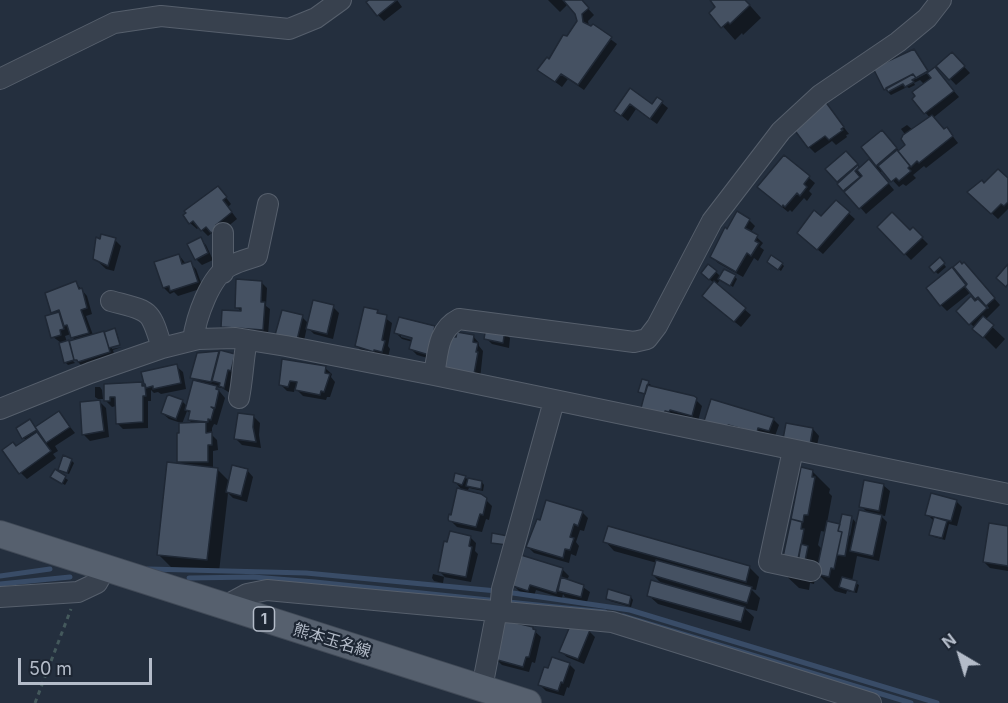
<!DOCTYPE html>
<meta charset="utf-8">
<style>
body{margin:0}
#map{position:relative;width:1008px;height:703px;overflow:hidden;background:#242f3e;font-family:Inter,sans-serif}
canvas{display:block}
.north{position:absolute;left:930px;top:625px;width:60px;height:60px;-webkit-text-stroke:4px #1d2633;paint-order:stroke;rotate:322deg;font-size:16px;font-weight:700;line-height:24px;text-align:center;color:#b4bcc9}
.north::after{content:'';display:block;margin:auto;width:21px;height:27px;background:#b4bcc9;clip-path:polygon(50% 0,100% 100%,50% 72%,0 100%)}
.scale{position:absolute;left:18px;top:658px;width:134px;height:27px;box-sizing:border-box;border:3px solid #b4bcc9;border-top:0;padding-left:8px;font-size:18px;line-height:21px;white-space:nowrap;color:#b4bcc9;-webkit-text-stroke:4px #1d2633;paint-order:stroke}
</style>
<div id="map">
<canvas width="1008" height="703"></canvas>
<div class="north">N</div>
<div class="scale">50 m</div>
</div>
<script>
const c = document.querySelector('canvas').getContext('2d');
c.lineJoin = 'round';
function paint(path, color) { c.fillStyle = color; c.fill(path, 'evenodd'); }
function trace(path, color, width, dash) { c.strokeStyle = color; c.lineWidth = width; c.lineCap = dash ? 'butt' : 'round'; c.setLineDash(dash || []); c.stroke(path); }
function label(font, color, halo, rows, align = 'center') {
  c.font = font + ' Inter,"Noto Sans JP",sans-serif'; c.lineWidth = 4.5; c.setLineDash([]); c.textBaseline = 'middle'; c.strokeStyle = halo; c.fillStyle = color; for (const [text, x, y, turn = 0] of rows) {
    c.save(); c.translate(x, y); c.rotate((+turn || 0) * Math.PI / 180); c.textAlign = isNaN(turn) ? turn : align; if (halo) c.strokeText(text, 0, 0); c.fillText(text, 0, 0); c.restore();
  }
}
const shadow = new Path2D(`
 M 371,0 L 397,0 L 402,7 L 384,21 L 378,15 Z
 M 548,0 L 580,0 L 594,15 L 588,21 L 589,26 L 593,26 L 617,44 L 584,90 L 568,79 L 562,87 L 539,70 L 550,61 L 578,21 L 577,14 L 570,5 L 567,5 L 560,12 Z
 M 713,0 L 745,0 L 761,18 L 743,35 L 742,33 L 735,40 L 711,13 L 717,7 Z
 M 914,51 L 928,70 L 914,77 L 916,79 L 935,69 L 959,97 L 933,118 L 945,130 L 947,129 L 958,143 L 926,168 L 924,166 L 913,175 L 916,178 L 906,186 L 903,184 L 899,187 L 883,170 L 880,173 L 894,190 L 866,214 L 827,169 L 852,159 L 860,169 L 875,168 L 876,166 L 863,148 L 888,138 L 900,152 L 908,146 L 907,137 L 901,129 L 907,125 L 914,131 L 930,118 L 914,99 L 925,85 L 920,80 L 914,83 L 915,85 L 909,88 L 907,87 L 891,95 L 885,89 Z
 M 952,54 L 970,73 L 956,85 L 938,66 Z
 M 630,90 L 652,106 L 657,99 L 668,108 L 657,124 L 636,109 L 628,121 L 616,111 Z
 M 825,103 L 849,134 L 846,135 L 847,137 L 836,145 L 832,141 L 815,153 L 809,147 Z
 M 784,157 L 815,183 L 809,191 L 812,194 L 807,201 L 804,198 L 792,212 L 790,210 L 788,212 L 765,193 Z
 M 1008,180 L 1008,209 L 998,219 L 969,192 L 984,185 Z
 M 224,195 L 231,204 L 228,207 L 237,219 L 221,232 L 218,238 L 212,233 L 208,236 L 199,227 L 197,229 L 190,223 Z
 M 836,202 L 855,219 L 823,254 L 805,239 Z
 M 749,220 L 755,226 L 751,232 L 763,243 L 760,247 L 764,250 L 758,261 L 754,258 L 743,277 L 718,263 L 712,257 L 728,231 Z
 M 879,227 L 910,233 L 913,229 L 928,244 L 911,260 Z
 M 200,239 L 206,245 L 213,260 L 202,265 L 196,259 Z
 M 115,240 L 121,246 L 114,271 L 106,269 L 94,258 Z
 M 179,255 L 186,264 L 190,263 L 196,269 L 203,288 L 178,296 L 174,292 L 170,294 L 164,288 Z
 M 940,259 L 946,267 L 938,274 L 931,267 Z
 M 771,264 L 782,264 L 784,266 L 781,271 Z
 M 970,270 L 1000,305 L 985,320 L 1005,339 L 996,349 L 958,311 L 974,295 L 971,292 L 947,311 L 941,305 L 958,275 L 967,287 ZM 979,295 L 989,308 L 988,309 L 975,298 Z
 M 716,272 L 721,277 L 735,277 L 737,279 L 733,287 L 721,279 L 716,285 L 751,315 L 741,327 L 710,302 L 714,283 L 709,279 Z
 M 261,282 L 267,288 L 266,306 L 270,309 L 268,335 L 229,332 L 223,326 L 242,312 L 237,307 Z
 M 76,283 L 87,296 L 92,314 L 86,316 L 93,335 L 115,330 L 117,333 L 120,343 L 112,345 L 112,349 L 122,347 L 113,350 L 115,358 L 82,366 L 75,359 L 71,359 L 75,363 L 68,365 L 66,363 L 60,342 L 53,337 L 55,315 L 52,312 ZM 71,334 L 75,341 L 67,342 L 65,336 Z
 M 333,307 L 339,313 L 333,339 L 314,334 L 307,327 L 303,345 L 283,340 L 302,317 L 309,324 Z
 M 377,312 L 392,323 L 388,346 L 390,349 L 388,357 L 362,351 L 356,345 Z
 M 434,328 L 440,334 L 435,360 L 417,355 L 411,349 L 413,342 L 402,339 L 396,333 ZM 401,334 L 420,339 L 419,342 L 401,337 Z
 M 504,332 L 510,338 L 509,348 L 492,344 L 486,338 Z
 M 473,336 L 479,343 L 479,346 L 483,351 L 480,379 L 451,375 Z
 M 220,351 L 234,355 L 240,361 L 234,376 L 230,393 L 222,388 L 216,387 L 225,398 L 217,425 L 214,424 L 212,428 L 212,435 L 217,440 L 218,450 L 213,451 L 213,469 L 217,469 L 230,482 L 247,470 L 253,477 L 247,502 L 233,498 L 228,493 L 219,572 L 171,567 L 158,554 L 183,466 L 179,462 L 181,423 L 169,419 L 162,413 L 182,401 L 188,407 L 194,380 L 192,378 L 199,354 ZM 187,411 L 191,414 L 189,420 L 193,424 L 182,424 Z
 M 283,361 L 325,368 L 332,374 L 331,377 L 335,382 L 330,397 L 327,397 L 326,400 L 303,396 L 295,388 L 294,392 L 287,391 L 281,385 Z
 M 176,366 L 183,372 L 186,389 L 161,394 L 158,392 L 154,393 L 151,390 L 151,401 L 148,401 L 148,428 L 123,429 L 117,423 L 116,406 L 112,407 L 106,401 L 105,385 L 142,384 L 146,388 L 143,373 Z
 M 648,383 L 651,385 L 650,388 L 696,400 L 702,406 L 698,421 L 670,419 L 646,395 L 640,391 Z
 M 95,387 L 100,387 L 102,390 L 103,399 L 98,399 L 95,397 Z
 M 100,402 L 106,408 L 109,437 L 90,441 L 84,435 L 82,404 Z
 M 59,413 L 75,433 L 55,446 L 58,451 L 53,454 L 56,458 L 27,479 L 21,473 L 17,448 L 26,441 L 18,429 L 30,421 L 36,428 Z
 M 253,416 L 260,423 L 259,435 L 261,448 L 242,445 L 236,439 Z
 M 773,419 L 779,425 L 775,436 L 764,433 L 763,439 L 712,427 Z
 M 787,424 L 813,429 L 819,436 L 816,450 Z
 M 71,460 L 74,463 L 69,474 L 63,472 L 60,469 Z
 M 802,469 L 812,471 L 830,489 L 829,493 L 832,496 L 827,523 L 841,526 L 850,536 L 853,519 L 857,524 L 868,513 L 861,506 L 883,485 L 890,491 L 885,516 L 880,515 L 887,522 L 879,561 L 857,556 L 852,581 L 859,585 L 857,593 L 847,591 L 846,594 L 835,591 L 816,572 L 814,584 L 810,583 L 809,590 L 799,588 L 781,571 ZM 821,531 L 826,532 L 823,550 L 818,545 Z
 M 55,471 L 68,480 L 65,485 L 55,479 Z
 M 456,475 L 466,478 L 469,481 L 482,482 L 484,485 L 483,491 L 469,488 L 467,492 L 483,497 L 492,506 L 489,520 L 486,519 L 482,532 L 457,527 L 451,521 L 464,492 L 455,482 Z
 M 956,501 L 962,507 L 957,526 L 949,524 L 945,540 L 934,537 L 931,535 L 933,520 L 927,514 Z
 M 582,512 L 588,518 L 584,531 L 580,530 L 576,542 L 579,546 L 576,556 L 571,554 L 569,563 L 534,553 L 528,547 Z
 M 609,528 L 750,568 L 759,577 L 756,590 L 751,589 L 760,598 L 757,611 L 744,608 L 754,617 L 750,631 L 658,604 L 648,595 L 663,585 L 653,575 L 657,563 L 614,551 L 605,541 Z
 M 1008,528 L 1008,571 L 990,568 L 984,562 Z
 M 470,537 L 476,543 L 475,551 L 478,554 L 471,582 L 444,577 L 443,583 L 434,581 L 432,578 L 433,574 L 445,577 L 439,571 Z
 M 522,557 L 563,570 L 569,576 L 567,580 L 577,583 L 590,592 L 587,602 L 565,597 L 563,594 L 562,598 L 536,590 L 534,596 L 520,592 L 514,586 Z
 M 631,597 L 633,600 L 631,607 L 610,601 L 607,598 Z
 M 532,629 L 541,637 L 535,663 L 532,662 L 529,672 L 502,665 L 496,659 Z
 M 589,631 L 595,637 L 584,664 L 567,657 L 560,651 Z
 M 569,664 L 575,670 L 569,688 L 567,687 L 564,696 L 546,691 L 540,685 Z`);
const stream = new Path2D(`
 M 148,569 L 306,573 L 497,591
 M 0,576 L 50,569
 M 189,578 L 253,577 L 315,582 L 605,612
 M 0,584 L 70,577
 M 506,592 L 630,610 L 937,703
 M 623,616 L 911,703`);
const building = new Path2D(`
 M 369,0 L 397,0 L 377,16 L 366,2 Z
 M 563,0 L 582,0 L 589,8 L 582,14 L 583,22 L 591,26 L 593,24 L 612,37 L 578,85 L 561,74 L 555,82 L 537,70 L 547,57 L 549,59 L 563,35 L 567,36 L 577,21 L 575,14 Z
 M 710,0 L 745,0 L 750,5 L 730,24 L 728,22 L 721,28 L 709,13 L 715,7 Z
 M 914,49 L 928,71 L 916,78 L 913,74 L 884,90 L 873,68 Z
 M 952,52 L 965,66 L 949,80 L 936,66 Z
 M 935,67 L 954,91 L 924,114 L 912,99 L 915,96 L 912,92 L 931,78 L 927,73 Z
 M 913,74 L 916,78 L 912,80 L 914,82 L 905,87 L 903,84 L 888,92 L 886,88 Z
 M 630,88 L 652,104 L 657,97 L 663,101 L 650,119 L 630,104 L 621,116 L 614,111 Z
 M 825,101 L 844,127 L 841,129 L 843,130 L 829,140 L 825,136 L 808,148 L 793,128 Z
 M 932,115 L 944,129 L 947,127 L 953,136 L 919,163 L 917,161 L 911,167 L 898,151 L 905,145 L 901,139 L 903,135 Z
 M 882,130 L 897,148 L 876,166 L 861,147 Z
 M 897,150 L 910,166 L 908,168 L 911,171 L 899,181 L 896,178 L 891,182 L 878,166 Z
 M 846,151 L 858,164 L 837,182 L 825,169 Z
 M 784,155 L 810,176 L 804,184 L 807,187 L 800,196 L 797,193 L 785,207 L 783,205 L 782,207 L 757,187 Z
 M 869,159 L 889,183 L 859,209 L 844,192 L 862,176 L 857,170 Z
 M 858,165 L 859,167 L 855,171 L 860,177 L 843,191 L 837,184 Z
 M 998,169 L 1008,178 L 1008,202 L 1004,206 L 1001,204 L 991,214 L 967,192 L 982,180 L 984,183 Z
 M 218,186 L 227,197 L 223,200 L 232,212 L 216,225 L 218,228 L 211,233 L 206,227 L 201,231 L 193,221 L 189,224 L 183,215 L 186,213 L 184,211 Z
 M 836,200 L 850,212 L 817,250 L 797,233 L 814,210 L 821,216 Z
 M 737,211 L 750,219 L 745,228 L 758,235 L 755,241 L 759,243 L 751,256 L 747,253 L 736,272 L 710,257 L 725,227 L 727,229 Z
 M 892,212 L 910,230 L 913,227 L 923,237 L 904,255 L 877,227 Z
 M 101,234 L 116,238 L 108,266 L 93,259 L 96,237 L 100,239 Z
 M 201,237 L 208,253 L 195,260 L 187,244 Z
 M 179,254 L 182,264 L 191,261 L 198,282 L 170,291 L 169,286 L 163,288 L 154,262 Z
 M 771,255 L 783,263 L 778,270 L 767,262 Z
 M 940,257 L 945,263 L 934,273 L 929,267 Z
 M 960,261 L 962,264 L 964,262 L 995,298 L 986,306 L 978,297 L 975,299 L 965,287 L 967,284 L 953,267 Z
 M 708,264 L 717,271 L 709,280 L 701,273 Z
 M 1008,264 L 1008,284 L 1006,287 L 996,278 Z
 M 952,267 L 966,285 L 940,306 L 926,288 Z
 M 724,269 L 736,275 L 730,286 L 718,279 Z
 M 236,279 L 262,281 L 261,302 L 265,302 L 263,330 L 221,327 L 222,310 L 241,311 L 241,308 L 235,308 Z
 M 76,281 L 79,289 L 82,288 L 87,308 L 81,310 L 89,333 L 71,338 L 67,325 L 64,326 L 59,310 L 51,313 L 45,293 Z
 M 714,281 L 746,308 L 734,322 L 702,296 Z
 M 971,296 L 975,301 L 978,299 L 987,308 L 969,325 L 956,311 Z
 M 313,300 L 334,305 L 327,334 L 306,329 Z
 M 364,307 L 378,310 L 377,313 L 387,315 L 382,340 L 385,341 L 382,352 L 374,350 L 374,352 L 355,346 Z
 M 282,310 L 303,315 L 297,340 L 275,335 Z
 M 59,312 L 64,329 L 60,330 L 61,335 L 51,338 L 45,316 Z
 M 983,316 L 994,325 L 983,338 L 972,329 Z
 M 399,317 L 435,326 L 429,355 L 409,349 L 412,338 L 394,333 Z
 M 486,327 L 505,330 L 503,343 L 484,339 Z
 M 115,328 L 120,345 L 109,348 L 104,332 Z
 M 104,331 L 110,352 L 78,362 L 77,360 L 74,360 L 69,341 Z
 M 457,332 L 474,335 L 473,342 L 478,343 L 476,352 L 478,352 L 474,374 L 443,369 L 448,341 L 451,336 L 456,337 Z
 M 69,340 L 74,360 L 64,363 L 59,343 Z
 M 220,350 L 235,354 L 231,371 L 228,370 L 224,388 L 219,386 L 220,383 L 212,381 Z
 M 219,351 L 211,382 L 190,378 L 197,353 Z
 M 282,359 L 326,366 L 325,373 L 330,374 L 324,392 L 321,391 L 320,395 L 295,390 L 297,382 L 290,381 L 288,387 L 279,385 Z
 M 177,364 L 181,383 L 153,389 L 153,386 L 146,388 L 145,384 L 144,384 L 141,372 Z
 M 642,379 L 649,381 L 645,394 L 638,392 Z
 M 193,380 L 217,386 L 216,389 L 219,390 L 215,408 L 211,407 L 214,409 L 211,420 L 208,419 L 208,422 L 188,420 L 190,411 L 185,410 Z
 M 142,382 L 142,386 L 145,386 L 146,396 L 143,396 L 143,422 L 116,424 L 115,397 L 110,397 L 110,401 L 104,401 L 104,384 Z
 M 647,385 L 694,396 L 697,398 L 692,416 L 670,410 L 669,412 L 665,411 L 664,414 L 641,408 Z
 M 169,395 L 183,400 L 176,419 L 161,413 L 167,396 Z
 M 711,399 L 774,418 L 769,431 L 758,428 L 757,433 L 728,425 L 727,427 L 704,421 Z
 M 100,400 L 104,431 L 82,435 L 80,402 Z
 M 59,411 L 70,427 L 46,443 L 35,427 Z
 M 238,413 L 254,415 L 253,427 L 256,442 L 234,439 Z
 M 30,419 L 37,430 L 22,439 L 16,428 Z
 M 206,422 L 206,433 L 212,432 L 212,445 L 208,445 L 208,462 L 177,462 L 177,433 L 179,433 L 179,423 Z
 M 786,423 L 813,428 L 810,445 L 783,439 Z
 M 37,432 L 51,451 L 19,474 L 2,450 L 13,442 L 16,446 Z
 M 63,455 L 72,459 L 67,473 L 58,470 Z
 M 167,462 L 218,468 L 207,560 L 157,555 Z
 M 232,465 L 248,469 L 241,496 L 226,492 Z
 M 801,467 L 813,470 L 812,477 L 815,477 L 808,515 L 804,515 L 803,522 L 791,519 Z
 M 55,469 L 66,476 L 62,484 L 50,477 Z
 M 455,473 L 466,476 L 462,485 L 453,482 Z
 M 468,478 L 482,481 L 481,489 L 466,486 Z
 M 864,480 L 884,484 L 879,511 L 859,507 Z
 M 457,488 L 481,494 L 487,498 L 483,515 L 480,514 L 476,527 L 449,521 L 448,519 L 449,514 L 451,515 Z
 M 931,493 L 957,500 L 951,521 L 925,515 Z
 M 546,500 L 583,511 L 578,526 L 574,524 L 570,537 L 574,538 L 570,550 L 565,549 L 563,558 L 526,547 L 537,519 L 540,520 Z
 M 859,510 L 882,515 L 873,556 L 850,551 Z
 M 842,514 L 852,516 L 845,556 L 837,555 L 842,532 L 838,531 Z
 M 934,517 L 947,521 L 942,538 L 929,535 Z
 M 791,519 L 802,522 L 801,529 L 804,529 L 797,567 L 780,571 Z
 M 827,521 L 840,524 L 838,531 L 842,532 L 834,569 L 831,568 L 829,577 L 816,574 Z
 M 989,523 L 1008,526 L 1008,566 L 983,562 Z
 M 608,526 L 750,566 L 746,582 L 603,542 Z
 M 450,531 L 471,536 L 469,546 L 472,547 L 466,577 L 438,572 L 444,541 L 447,542 Z
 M 492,533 L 508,536 L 507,545 L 491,543 Z
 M 801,544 L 808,546 L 805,561 L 798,559 Z
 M 521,555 L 563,568 L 556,593 L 530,585 L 528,591 L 513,586 Z
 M 656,560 L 752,587 L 747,603 L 652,575 Z
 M 561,577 L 584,585 L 581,597 L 558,591 Z
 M 842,577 L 857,581 L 854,592 L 839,587 Z
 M 651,580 L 745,607 L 741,622 L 647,596 Z
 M 608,589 L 631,596 L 629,605 L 606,599 Z
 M 504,620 L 533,627 L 533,629 L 536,630 L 529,657 L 526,657 L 523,667 L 494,659 Z
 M 570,626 L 590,630 L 578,659 L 559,652 Z
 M 552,657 L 570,663 L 563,683 L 561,682 L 558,691 L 538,685 L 544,667 L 548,668 Z`);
const path = new Path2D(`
 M 35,703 L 71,609`);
const minor = new Path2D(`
 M 0,79 L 114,23 L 161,16 L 289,29 L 316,18 L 341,0
 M 223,233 L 223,273
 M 111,301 C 151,312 150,308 162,348
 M 193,340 C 196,318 210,276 230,266 C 239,261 249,259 257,256 L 268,204
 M 434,375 C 438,354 437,330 459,319 L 634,342 L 647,339 L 657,326 L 712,221 L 781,131 L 820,95 L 898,42 L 927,18 L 941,0
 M 239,398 C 243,378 243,360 247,340
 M 0,409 L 90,373 L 162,348 L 198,339 L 236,338 L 286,346 L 434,375 L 1008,494
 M 793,450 L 769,562 L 811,571
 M 0,597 L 78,592 L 97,583 L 105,569
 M 223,607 L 247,594 L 267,590 L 612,622 L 871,703
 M 500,611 L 502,589 L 554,401
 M 482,688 L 497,610`);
const major = new Path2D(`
 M 0,534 L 528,703`);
const shields = [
 [264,619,21]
];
const shieldNames = [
 ["1",264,619]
];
const streetNames = [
 ["熊本玉名線",332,641,17]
];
paint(shadow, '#0007');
trace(stream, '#394c67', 5);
paint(building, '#455162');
trace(building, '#1f2835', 1.5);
trace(minor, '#565f6c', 22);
trace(major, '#414a57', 28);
trace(path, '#44595c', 3, [4.5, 4.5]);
trace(minor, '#38414e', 20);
trace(major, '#56606e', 26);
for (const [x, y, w] of shields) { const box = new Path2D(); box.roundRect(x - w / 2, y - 12, w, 24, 4.5); c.fillStyle = '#1d2633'; c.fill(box); trace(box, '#b4bcc9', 1.5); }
label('bold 15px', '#b4bcc9', null, shieldNames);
label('16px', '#b4bcc9', '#1d2633', streetNames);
</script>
